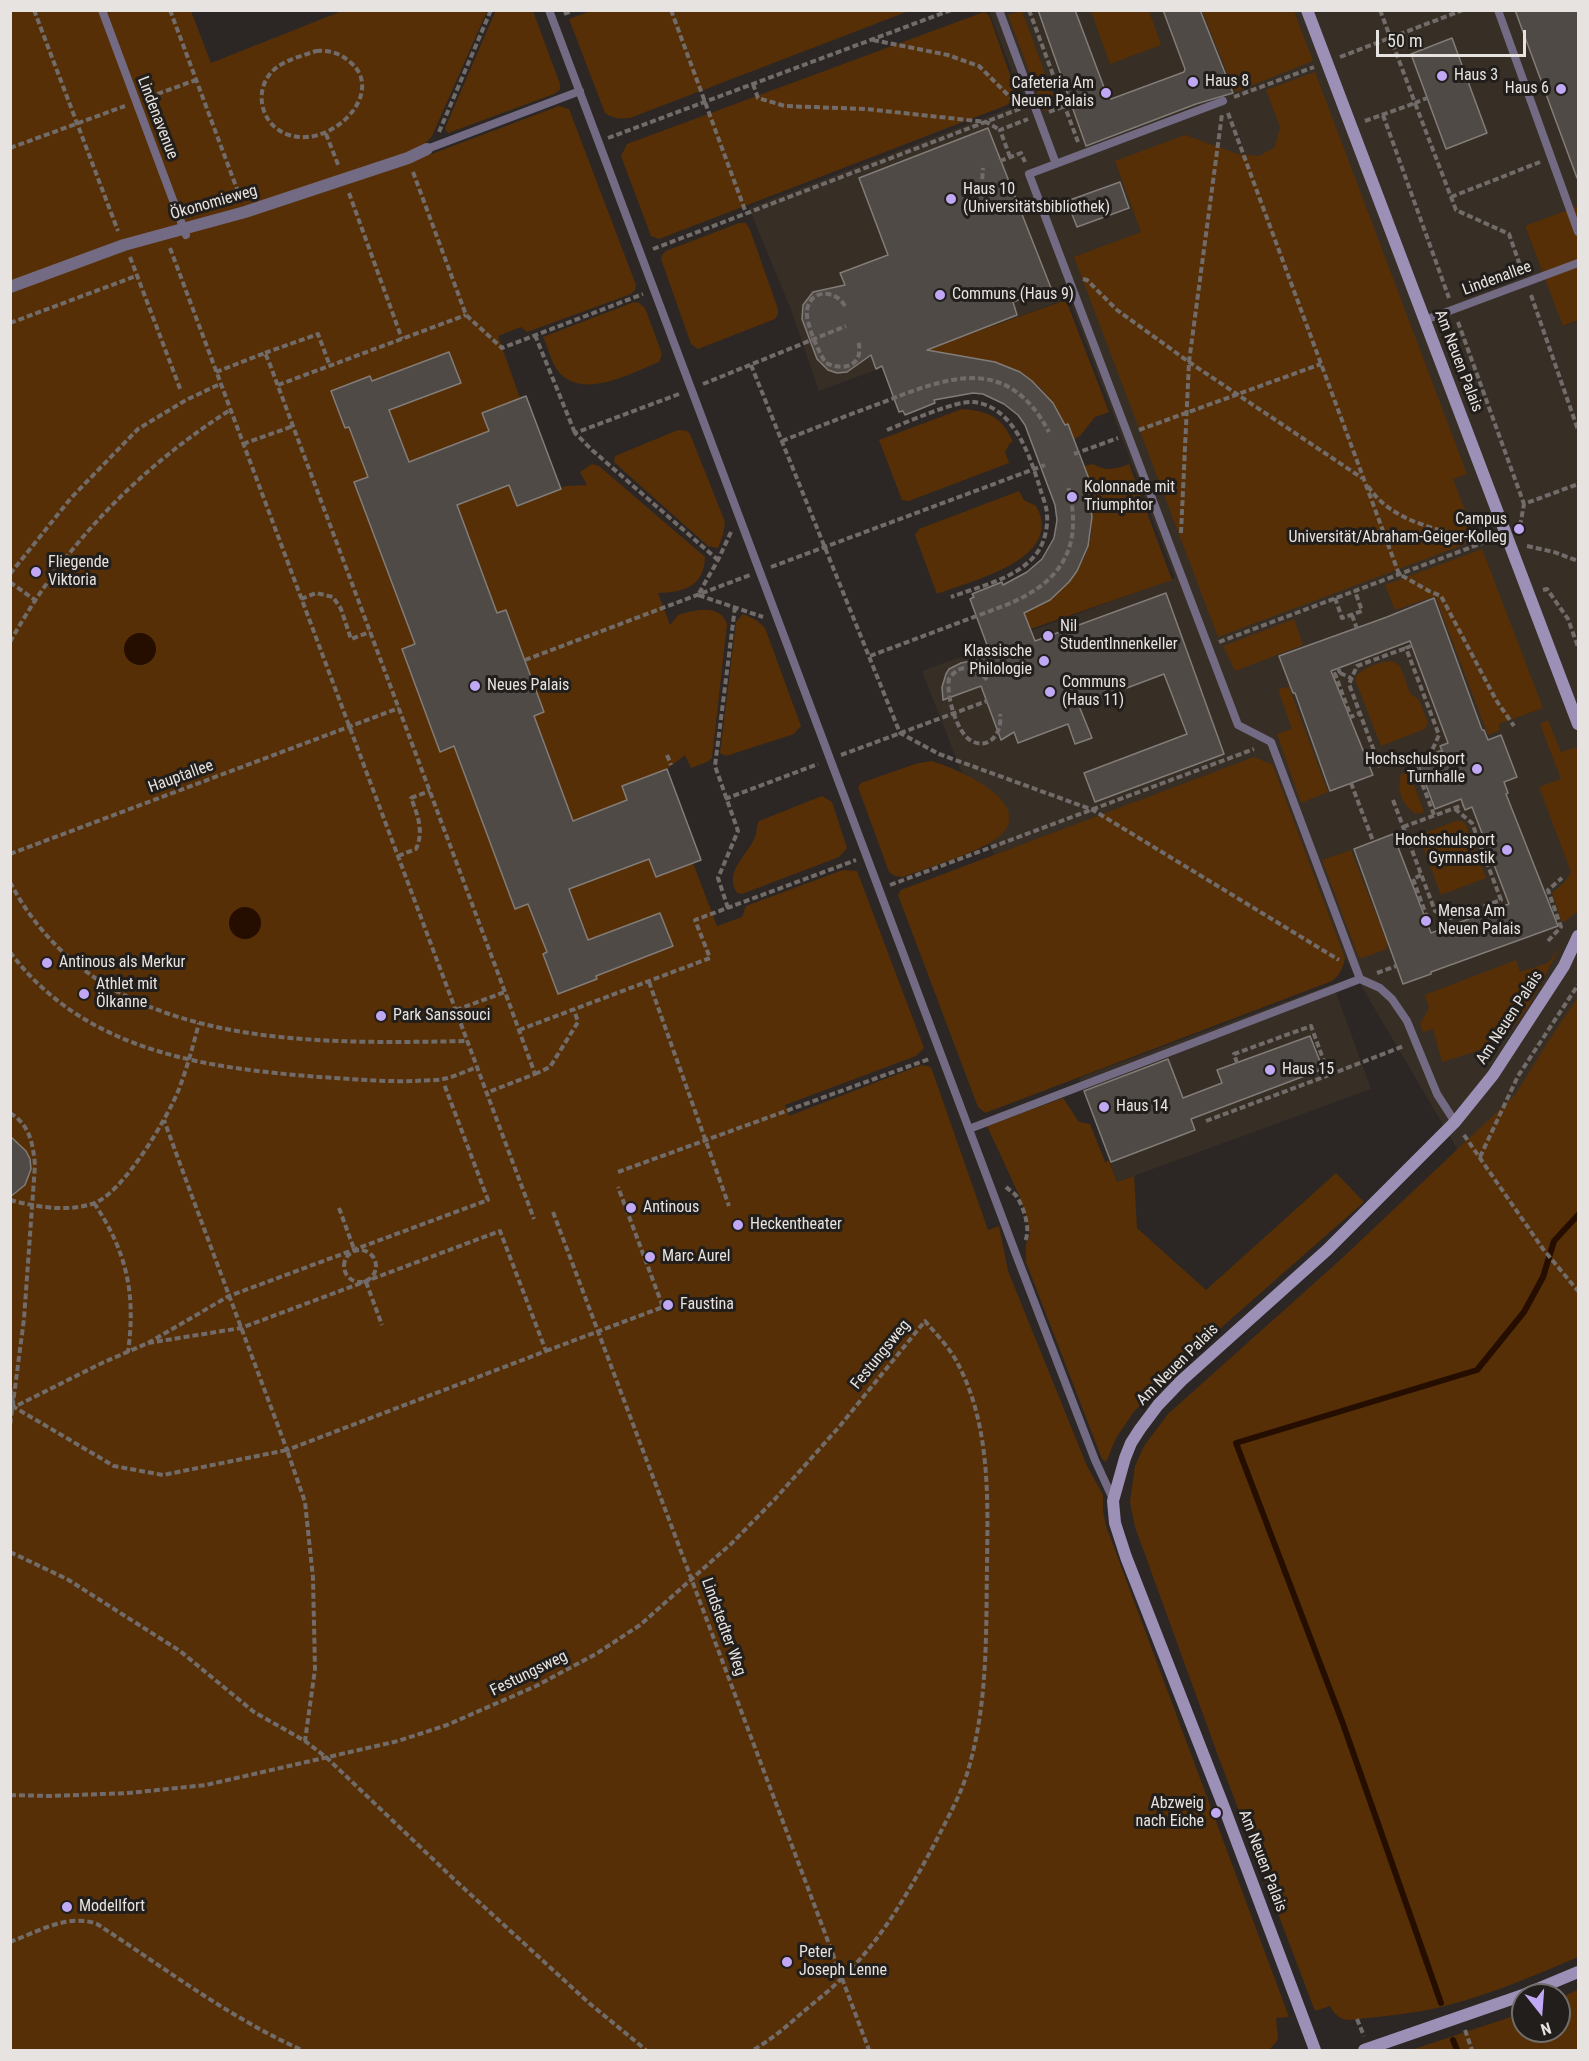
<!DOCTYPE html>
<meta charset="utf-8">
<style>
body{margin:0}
#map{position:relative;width:1589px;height:2061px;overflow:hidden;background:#2c2724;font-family:"Roboto Condensed",sans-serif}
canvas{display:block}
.frame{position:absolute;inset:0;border:12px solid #e6e3e0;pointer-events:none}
.north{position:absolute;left:1511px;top:1983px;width:60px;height:60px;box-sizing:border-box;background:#221e1b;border:2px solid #706d6a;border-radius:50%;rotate:163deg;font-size:16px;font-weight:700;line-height:24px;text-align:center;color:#e6e3e0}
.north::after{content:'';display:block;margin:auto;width:21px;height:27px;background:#c0a8f4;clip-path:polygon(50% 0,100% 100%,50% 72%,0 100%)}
.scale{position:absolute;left:1376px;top:30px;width:150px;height:27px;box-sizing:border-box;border:3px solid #e6e3e0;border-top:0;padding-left:8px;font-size:18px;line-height:21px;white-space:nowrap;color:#e6e3e0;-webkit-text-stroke:4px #221e1b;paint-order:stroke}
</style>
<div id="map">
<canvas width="1589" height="2061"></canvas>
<div class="frame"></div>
<div class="north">N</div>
<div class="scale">50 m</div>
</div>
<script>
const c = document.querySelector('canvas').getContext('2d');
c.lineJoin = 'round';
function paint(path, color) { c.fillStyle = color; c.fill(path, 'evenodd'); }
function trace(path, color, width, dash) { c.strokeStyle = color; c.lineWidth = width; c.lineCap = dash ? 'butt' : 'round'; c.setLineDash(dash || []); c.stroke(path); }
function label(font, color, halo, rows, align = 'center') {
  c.font = font + ' "Roboto Condensed",sans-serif'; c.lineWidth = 6; c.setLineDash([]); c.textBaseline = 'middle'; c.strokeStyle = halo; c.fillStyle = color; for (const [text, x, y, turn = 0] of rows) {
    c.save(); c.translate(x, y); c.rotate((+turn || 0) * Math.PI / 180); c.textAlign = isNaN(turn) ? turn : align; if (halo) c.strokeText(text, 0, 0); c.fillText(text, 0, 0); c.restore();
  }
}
const built = new Path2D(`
 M 989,11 L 1578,11 L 1578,206 L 1525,227 L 1564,326 L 1578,320 L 1578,1287 L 1512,1242 L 1345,958 L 1273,765 L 1254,758 L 994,855 L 922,671 L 1175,578 L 1069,298 L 819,391 L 792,312 L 749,208 L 1024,103 Z
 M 1333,984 L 1371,1089 L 1117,1182 L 1079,1078 Z`);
const green = new Path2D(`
 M 496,10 L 533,11 L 560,84 L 560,90 L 554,94 L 448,133 L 445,129 L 446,126 Z
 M 593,10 L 909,10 L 909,11 L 630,118 C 620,119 614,119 605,113 L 569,19 Z
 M 11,11 L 191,11 L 211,63 L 342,11 L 487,11 L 432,136 L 425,144 L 429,155 L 559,106 L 569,109 L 636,285 L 635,290 L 631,294 L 527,332 L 521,327 L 498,336 L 520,398 L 526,396 L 561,488 L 566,486 L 587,485 L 580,472 L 592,464 L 599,466 L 705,557 C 704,587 684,592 658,593 L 670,625 L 678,615 C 694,610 720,603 727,624 L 712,758 L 707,762 L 691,768 L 685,755 L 667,769 L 701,860 L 693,863 L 717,926 L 742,917 L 746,906 L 843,870 L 857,871 L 924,1048 L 916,1056 L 785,1105 L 789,1116 L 921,1065 L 931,1067 L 988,1230 L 999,1226 L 1008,1271 L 1087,1466 L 1103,1495 L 1103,1511 L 1106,1526 L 1289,2017 L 1276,2018 L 1278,2040 L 1269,2050 L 11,2050 Z
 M 1022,11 L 1057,106 L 1044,111 L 1008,15 Z
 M 1091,11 L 1149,11 L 1161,45 L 1110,64 Z
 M 1202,11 L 1294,11 L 1313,61 L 1235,92 Z
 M 984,12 L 989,15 L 1015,89 L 1012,101 L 1007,105 L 659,239 L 651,236 L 621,156 L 627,144 Z
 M 1315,72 L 1467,474 L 1453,479 L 1476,540 L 1218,637 L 1074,257 L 1141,232 L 1115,161 L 1185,135 L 1238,154 L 1259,156 L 1275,147 L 1280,127 L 1266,90 Z
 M 1578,206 L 1578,320 L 1563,326 L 1525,226 Z
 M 739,223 L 746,223 L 750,230 L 778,309 L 778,314 L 775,319 L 698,349 L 691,344 L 661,259 L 662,255 L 666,251 Z
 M 1066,300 L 1109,412 L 1095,417 L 1080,436 L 1074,439 L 1068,425 L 1064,426 C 1037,357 986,363 925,350 Z
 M 634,302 L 639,303 L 645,308 L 662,354 L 659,362 C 631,373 582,401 558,371 C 551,362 548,347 543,337 Z
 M 962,409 C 989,411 1002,417 1013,442 L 1010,443 L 1005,452 L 1009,463 L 909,501 L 902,500 L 879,440 Z
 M 678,430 L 687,431 L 690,434 L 725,522 L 723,535 L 718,548 L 708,546 L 614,462 L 615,456 Z
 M 1093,464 C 1105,472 1117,469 1129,464 L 1172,580 L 1013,635 L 1014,616 C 1076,593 1107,546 1085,480 L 1089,478 L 1084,466 Z
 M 1019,491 L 1024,500 L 1036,506 C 1038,510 1041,515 1041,519 C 1050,563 967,582 937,594 L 915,535 L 919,529 Z
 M 1482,549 L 1543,708 L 1499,724 L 1500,730 L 1488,735 L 1435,596 L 1395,610 L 1385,585 Z
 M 743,614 L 756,620 L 765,628 L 801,726 L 794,734 L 726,756 L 720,753 L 736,622 Z
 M 1294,619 L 1303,645 L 1235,671 L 1223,646 Z
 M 1392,661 L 1400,666 L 1410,693 L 1419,700 L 1428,723 L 1425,729 L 1381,746 L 1356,682 L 1356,676 C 1365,667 1380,662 1392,661 Z
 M 1289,687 L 1328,792 L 1301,803 L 1277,734 L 1292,729 L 1278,689 Z
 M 1548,720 L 1561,752 L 1576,747 L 1578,753 L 1578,905 L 1577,912 L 1562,923 L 1552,893 L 1565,882 L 1571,872 L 1539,787 L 1561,779 L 1540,724 Z
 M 1254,757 L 1273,765 L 1345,958 C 1343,968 1340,975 1332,981 L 985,1113 L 978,1107 L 898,895 L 901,890 Z
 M 931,761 C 954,767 1036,802 1001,835 C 985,851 926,868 903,877 L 895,876 L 889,872 L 858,787 L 861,783 L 915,764 Z
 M 1409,772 L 1424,812 L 1416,814 C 1402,805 1396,789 1401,774 Z
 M 822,796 L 832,802 L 847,848 L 839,857 L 742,894 L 737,893 C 723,871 749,854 756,835 C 757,830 756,826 759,821 Z
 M 1456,821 L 1462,821 L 1466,825 L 1486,878 L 1441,895 L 1420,838 L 1422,834 Z
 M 1351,850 L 1388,945 L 1386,946 L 1387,949 L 1362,958 L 1358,956 L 1322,860 Z
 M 1560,946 C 1546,974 1524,1023 1499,1040 C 1483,1051 1460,1056 1442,1062 L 1433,1029 L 1423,1032 L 1420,1024 L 1429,1008 L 1425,995 L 1516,960 L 1520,972 L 1548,963 Z
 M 1578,997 L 1578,1957 C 1528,1978 1476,2001 1422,2011 C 1398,2015 1374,2017 1349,2020 C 1339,2019 1335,2015 1330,2006 L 1315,2011 L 1220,1761 L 1135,1527 L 1130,1502 L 1135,1466 L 1144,1446 L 1168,1414 L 1339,1261 L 1515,1095 L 1546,1045 Z
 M 1063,1098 L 1079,1122 L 1090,1124 L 1105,1162 L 1109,1161 L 1117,1182 L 1134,1176 L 1137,1228 L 1206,1290 L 1336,1173 L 1364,1202 L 1165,1377 L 1133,1413 L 1116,1438 L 1106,1462 L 1102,1459 L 1026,1262 L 1026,1244 L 1030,1235 L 1026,1216 L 1019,1195 L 987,1126 Z
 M 1578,1990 L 1578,2050 L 1411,2050 L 1523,2013 L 1523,2031 L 1559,2031 L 1559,1998 Z`);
const water = new Path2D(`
 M124 649a16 16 0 1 1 32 0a16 16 0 1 1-32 0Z
 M229 923a16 16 0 1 1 32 0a16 16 0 1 1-32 0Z`);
const stream = new Path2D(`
 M 1441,2003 L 1342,1721 L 1236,1443 L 1477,1370 L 1524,1312 L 1543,1277 L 1554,1241 L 1578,1215
 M 1453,2040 L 1457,2050`);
const building = new Path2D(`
 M 1038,10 L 1075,10 L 1108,98 L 1110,97 L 1111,99 L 1184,72 L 1185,69 L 1163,10 L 1200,10 L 1233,93 L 1196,104 L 1086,146 Z
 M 1515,10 L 1578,10 L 1578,178 L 1577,178 Z
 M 1452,38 L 1487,133 L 1446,149 L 1411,54 Z
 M 988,128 L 1051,288 L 1013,302 L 1017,315 L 927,350 L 995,362 L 1020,372 L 1032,381 L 1053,403 L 1065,425 L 1068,424 L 1089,479 L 1087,479 L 1092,517 L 1088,546 L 1077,571 L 1069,582 L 1050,600 L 1024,613 L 1035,641 L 1166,593 L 1224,754 L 1095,802 L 1084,773 L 1187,734 L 1164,674 L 1079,706 L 1092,738 L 1075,744 L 1068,724 L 1018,743 L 1014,732 L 1001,740 L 981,686 L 943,700 L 942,687 L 946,674 L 949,669 L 961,663 L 985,658 L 981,647 L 987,645 L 970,599 L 974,597 L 972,594 L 1002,582 L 1003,585 L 1027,572 L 1042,559 L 1054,538 L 1057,520 L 1055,505 L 1025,425 L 1018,415 L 1004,404 L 983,394 L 973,393 L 934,400 L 935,403 L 905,415 L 903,411 L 899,412 L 882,366 L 876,369 L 871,355 L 847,372 L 837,373 L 828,370 L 817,359 L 802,319 L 803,305 L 813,292 L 845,285 L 840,273 L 888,255 L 859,178 Z
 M 1120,182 L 1129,208 L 1077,227 L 1067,201 Z
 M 449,352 L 461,383 L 389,410 L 409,462 L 489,431 L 482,413 L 526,396 L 561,489 L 517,506 L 509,485 L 457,505 L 497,613 L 506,610 L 544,712 L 534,716 L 573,821 L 627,800 L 622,786 L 667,769 L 701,860 L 656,877 L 649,859 L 569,889 L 588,940 L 660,913 L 673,946 L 596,976 L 597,979 L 558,994 L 543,954 L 547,952 L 528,904 L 515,909 L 454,746 L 440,752 L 402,649 L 415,644 L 354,482 L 368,477 L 349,427 L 345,428 L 331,391 L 370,376 L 372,381 Z
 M 1434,598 L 1482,730 L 1484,730 L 1488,740 L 1501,735 L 1517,777 L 1504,782 L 1508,793 L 1506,794 L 1558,926 L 1431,972 L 1431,974 L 1403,984 L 1354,849 L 1393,834 L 1431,933 L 1509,904 L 1472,807 L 1465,810 L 1461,799 L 1435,809 L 1419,766 L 1445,757 L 1440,746 L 1448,743 L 1410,641 L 1331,671 L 1373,775 L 1330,791 L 1295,693 L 1293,693 L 1279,656 L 1387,617 Z
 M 1310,1036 L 1323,1069 L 1191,1119 L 1195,1130 L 1111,1162 L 1084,1091 L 1168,1059 L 1183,1098 L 1222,1083 L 1217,1070 Z
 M 10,1136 L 26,1151 L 30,1159 L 31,1169 L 25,1185 L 10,1197 Z`);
const path = new Path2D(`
 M 34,10 L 118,231
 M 170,10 L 240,197
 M 671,10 L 746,213
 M 1029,10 L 1078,142
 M 1380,10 L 1415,103 L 1427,98
 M 564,14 L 574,10
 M 873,40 L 948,55 L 979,66 L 1019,106
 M 316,51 C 329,50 340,53 350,62 C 387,92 332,149 289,135 C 257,125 251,81 282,64 C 292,58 305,55 316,51 Z
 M 1340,57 L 1463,10
 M 753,84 L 758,98 L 785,106 L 866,109 L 986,122 L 1000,130
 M 149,97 L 196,80
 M 1234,97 L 1314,67
 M 1049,112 L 1065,106
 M 1228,113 L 1399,574 L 1429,591 L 1441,596 L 1496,700 L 1514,726
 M 1383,115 L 1449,298
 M 1365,121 L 1415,103 L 1456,210 L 1509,234 L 1522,271
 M 439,132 L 491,10
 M 326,134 L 339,167
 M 608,138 L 951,10
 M 10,148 L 125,106
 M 1010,157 L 1000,130 L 1028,119
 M 1000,161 L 1021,153 L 1025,162
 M 413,172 L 466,315 L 502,348 L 643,294
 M 349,193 L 402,339
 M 981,197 L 983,168
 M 1451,197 L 1540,162
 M 170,248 L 534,1219
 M 653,249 L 1022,108
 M 130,257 L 181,391
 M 1083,279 L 1087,280 L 1117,310 L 1189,362 L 1362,478
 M 1531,295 L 1578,430
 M 845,306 C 836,290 811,288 807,310 C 805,321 819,354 826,363 C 845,372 865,365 858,340
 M 1458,322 L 1524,504 L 1578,484
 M 10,323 L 136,276
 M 535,335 L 575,433
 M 265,353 L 318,334 L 330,366
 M 751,365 L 900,733 L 939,754 L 1093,810 L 1339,960
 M 216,372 L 265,353 L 269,362 L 505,992 L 535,1074 L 486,1093
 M 703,384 L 846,326
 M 278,385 L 466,315
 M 679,394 L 575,433 L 592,450 L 718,560
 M 887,430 C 905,423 956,400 974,402 C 1014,407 1030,456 1040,488 C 1042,496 1047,506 1047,515 C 1048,526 1045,540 1039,550 C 1021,578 980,586 951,597
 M 1139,430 L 1321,364
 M 782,441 C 815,428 848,415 881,403 C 948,377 1007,353 1049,432
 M 243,444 L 293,426
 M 1074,454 L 1118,438
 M 1368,486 C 1391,522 1438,529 1476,540 L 1479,544
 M 1520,526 L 1524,504
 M 731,532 L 718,560 L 698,595 L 763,617
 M 1181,533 L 1189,362 L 1222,114
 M 1527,546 L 1554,552 L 1578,561
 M 771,567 L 1045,465
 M 10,574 L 71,498 L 138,429 L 186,400 L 220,384
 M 10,582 L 35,600
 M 1543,590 L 1547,589 L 1568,619 L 1578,647
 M 1335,598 L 1342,618 L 1362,611 L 1355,591
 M 301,599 L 316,593 L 333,597 L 341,609 L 351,639 L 370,632
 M 1352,615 L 1357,629
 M 10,642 C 64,545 138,469 230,410
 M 1219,642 L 1493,539
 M 1411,646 L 1406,648 L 1439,735 L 1429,757
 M 870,656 L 1006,605 C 1062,582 1084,547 1068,486
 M 525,660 L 750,575
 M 1338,668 L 1340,673 L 1335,674 L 1351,717 L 1360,713
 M 1340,673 L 1351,678
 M 987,680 C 976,665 959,663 949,679 C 946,694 956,731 970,740 C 989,752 1003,732 1000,714
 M 667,755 L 671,765
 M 841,755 L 987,701
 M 1380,767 L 1349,684 L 1357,666 L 1406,648
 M 1351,783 L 1373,841
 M 725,799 L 818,764
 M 1393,800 L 1435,911 L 1450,918 L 1501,900 L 1472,823 L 1454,808
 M 1434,815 L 1414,762 L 1443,751
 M 1403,827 L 1463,805
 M 10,854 L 399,708
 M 398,856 L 416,849 C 424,831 418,816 411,798 L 430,791
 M 1421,875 L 1413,879 L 1428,920 L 1426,921
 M 10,882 C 98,1050 304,1044 467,1041
 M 890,885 L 1254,749
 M 728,908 L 718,878 L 738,831 L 715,766 L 735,607
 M 1548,941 L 1561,927 L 1548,890 L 1562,878
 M 10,952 C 85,1052 205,1068 320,1077 C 352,1079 384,1082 416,1081 C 424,1080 434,1081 443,1079 C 454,1077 466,1071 477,1067
 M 1377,973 L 1396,966
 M 649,982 L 729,1206
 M 456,1010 L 505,992
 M 519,1030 L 710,958 L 695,920 L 856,860
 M 1237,1063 L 1234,1054 L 1311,1026 L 1329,1075 L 1404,1046
 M 535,1074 L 550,1067 L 578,1022 L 574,1010
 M 10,1113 C 30,1125 33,1144 35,1165 L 24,1319 L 10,1426
 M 1206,1121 L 1329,1075
 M 1464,1135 L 1543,1249 L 1578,1291
 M 1480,1157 L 1518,1076 L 1578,985
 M 618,1172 L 929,1059
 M 1006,1187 C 1009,1190 1015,1193 1017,1197 C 1024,1208 1031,1230 1025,1241
 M 10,1200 C 37,1207 64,1212 92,1204 C 122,1195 167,1119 179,1089 C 187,1068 193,1046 199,1023
 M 94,1203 C 127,1252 136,1294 128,1352
 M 339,1208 L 354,1249
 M 553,1212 L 869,2050
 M344 1266a16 16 0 1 1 32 0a16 16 0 1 1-32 0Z
 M 366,1282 L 382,1325
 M 148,1343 L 241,1328 L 500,1231 L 546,1351 L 287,1450 C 246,1340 204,1230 164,1120
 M 546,1351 L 663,1307 L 618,1187
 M 10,1387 L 14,1407 L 114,1466 L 163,1475 L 287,1450 L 305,1502 L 313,1578 L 315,1669 L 305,1741
 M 10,1409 L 102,1363 L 148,1343 L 229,1296 L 488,1200 L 444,1084
 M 10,1552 L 67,1579 L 180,1651 L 254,1712 L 305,1741 L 327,1758 L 457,1882 L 589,2003 L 646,2050
 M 10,1795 L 50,1796 L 129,1793 L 206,1785 L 398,1741 L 447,1725 L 536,1686 L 596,1654 L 640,1625 L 731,1544 L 775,1499 L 839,1427 L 925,1321 C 936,1334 950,1348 958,1364 C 990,1425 988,1497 987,1564 C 986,1632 988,1701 969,1767 C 962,1793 948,1817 936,1841 C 910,1890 881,1941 841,1979 C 829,1991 816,2001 803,2012 C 787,2026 771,2040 753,2050
 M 10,1942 C 37,1932 69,1913 97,1924 C 162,1966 231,2019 302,2050
 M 1357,2019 L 1364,2036
 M 1465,2030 L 1472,2050`);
const lane = new Path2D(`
 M 102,10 L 186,235
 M 549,10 L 1017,1257 L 1095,1460 L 1113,1499
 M 999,10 L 1056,164
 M 1498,10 L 1578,232
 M 1223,101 L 1029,174 L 1238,725 L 1271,742 L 1360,979 L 1380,988 L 1392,999 L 1407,1021 L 1437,1094 L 1455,1122
 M 427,149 L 580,91
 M 1425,320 L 1578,263
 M 969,1129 L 1360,979`);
const street = new Path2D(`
 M 10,287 L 124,245 L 245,212 L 408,158 L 427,149`);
const secondary = new Path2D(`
 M 1307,10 L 1578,724
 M 1523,1995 L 1578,1972
 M 1315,2050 L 1225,1810 L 1126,1557 L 1115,1523 L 1113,1501 L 1125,1458 L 1131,1443 L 1140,1429 L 1158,1405 L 1181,1381 L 1327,1250 L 1455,1122 L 1493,1075 L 1564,966 L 1578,936
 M 1364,2050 L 1523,1995`);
const markers = [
 [1442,76,6,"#c0a8f4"],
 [1193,82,6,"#c0a8f4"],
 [1561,89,6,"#c0a8f4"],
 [1106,93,6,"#c0a8f4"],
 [951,199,6,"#c0a8f4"],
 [940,295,6,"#c0a8f4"],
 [1072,497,6,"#c0a8f4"],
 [1519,529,6,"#c0a8f4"],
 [36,572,6,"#c0a8f4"],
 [1048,636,6,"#c0a8f4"],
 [1044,661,6,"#c0a8f4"],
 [475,686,6,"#c0a8f4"],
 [1050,692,6,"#c0a8f4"],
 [1477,769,6,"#c0a8f4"],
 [1507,850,6,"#c0a8f4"],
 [1426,921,6,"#c0a8f4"],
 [47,963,6,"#c0a8f4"],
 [84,994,6,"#c0a8f4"],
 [381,1016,6,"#c0a8f4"],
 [1270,1070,6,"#c0a8f4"],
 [1104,1107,6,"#c0a8f4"],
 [631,1208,6,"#c0a8f4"],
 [738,1225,6,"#c0a8f4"],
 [650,1257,6,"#c0a8f4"],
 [668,1305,6,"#c0a8f4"],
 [1216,1813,6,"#c0a8f4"],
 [67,1907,6,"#c0a8f4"],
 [787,1962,6,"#c0a8f4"]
];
const poiNames = [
 ["Haus 3",1454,76],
 ["Haus 8",1205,82],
 ["Cafeteria Am",1094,84,"right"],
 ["Neuen Palais",1094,102,"right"],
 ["Haus 6",1549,89,"right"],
 ["Haus 10",963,190],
 ["(Universitätsbibliothek)",963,208],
 ["Communs (Haus 9)",952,295],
 ["Kolonnade mit",1084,488],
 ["Triumphtor",1084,506],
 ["Campus",1507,520,"right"],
 ["Universität/Abraham-Geiger-Kolleg",1507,538,"right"],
 ["Fliegende",48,563],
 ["Viktoria",48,581],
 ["Nil",1060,627],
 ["StudentInnenkeller",1060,645],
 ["Klassische",1032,652,"right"],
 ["Philologie",1032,670,"right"],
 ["Communs",1062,683],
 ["(Haus 11)",1062,701],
 ["Neues Palais",487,686],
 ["Hochschulsport",1465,760,"right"],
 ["Turnhalle",1465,778,"right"],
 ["Hochschulsport",1495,841,"right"],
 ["Gymnastik",1495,859,"right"],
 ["Mensa Am",1438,912],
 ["Neuen Palais",1438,930],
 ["Antinous als Merkur",59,963],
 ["Athlet mit",96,985],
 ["Ölkanne",96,1003],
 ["Park Sanssouci",393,1016],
 ["Haus 15",1282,1070],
 ["Haus 14",1116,1107],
 ["Antinous",643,1208],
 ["Heckentheater",750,1225],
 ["Marc Aurel",662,1257],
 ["Faustina",680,1305],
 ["Abzweig",1204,1804,"right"],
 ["nach Eiche",1204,1822,"right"],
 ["Modellfort",79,1907],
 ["Peter",799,1953],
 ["Joseph Lenne",799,1971]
];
const streetNames = [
 ["Lindenavenue",157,118,69],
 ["Ökonomieweg",214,203,-16],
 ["Lindenallee",1497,279,-20],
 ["Am Neuen Palais",1458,361,69],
 ["Hauptallee",181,777,-20],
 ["Am Neuen Palais",1510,1018,-57],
 ["Festungsweg",881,1355,-51],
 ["Am Neuen Palais",1178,1365,-45],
 ["Lindstedter Weg",723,1627,70],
 ["Festungsweg",529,1674,-26],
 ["Am Neuen Palais",1262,1861,69]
];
paint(built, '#372e26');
paint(green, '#572f06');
paint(water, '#250e00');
trace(stream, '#250e00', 6);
paint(building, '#4f4a46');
trace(building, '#827c78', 1.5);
trace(path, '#716c69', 4, [6, 3]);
trace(lane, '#726b83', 8);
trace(street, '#726b83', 12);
trace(secondary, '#9c90b7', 12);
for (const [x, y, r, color] of markers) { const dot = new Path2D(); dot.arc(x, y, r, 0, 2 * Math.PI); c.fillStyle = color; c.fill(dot); trace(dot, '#221e1b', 2); }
label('16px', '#e6e3e0', '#221e1b', poiNames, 'left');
label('16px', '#e6e3e0', '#221e1b', streetNames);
</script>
